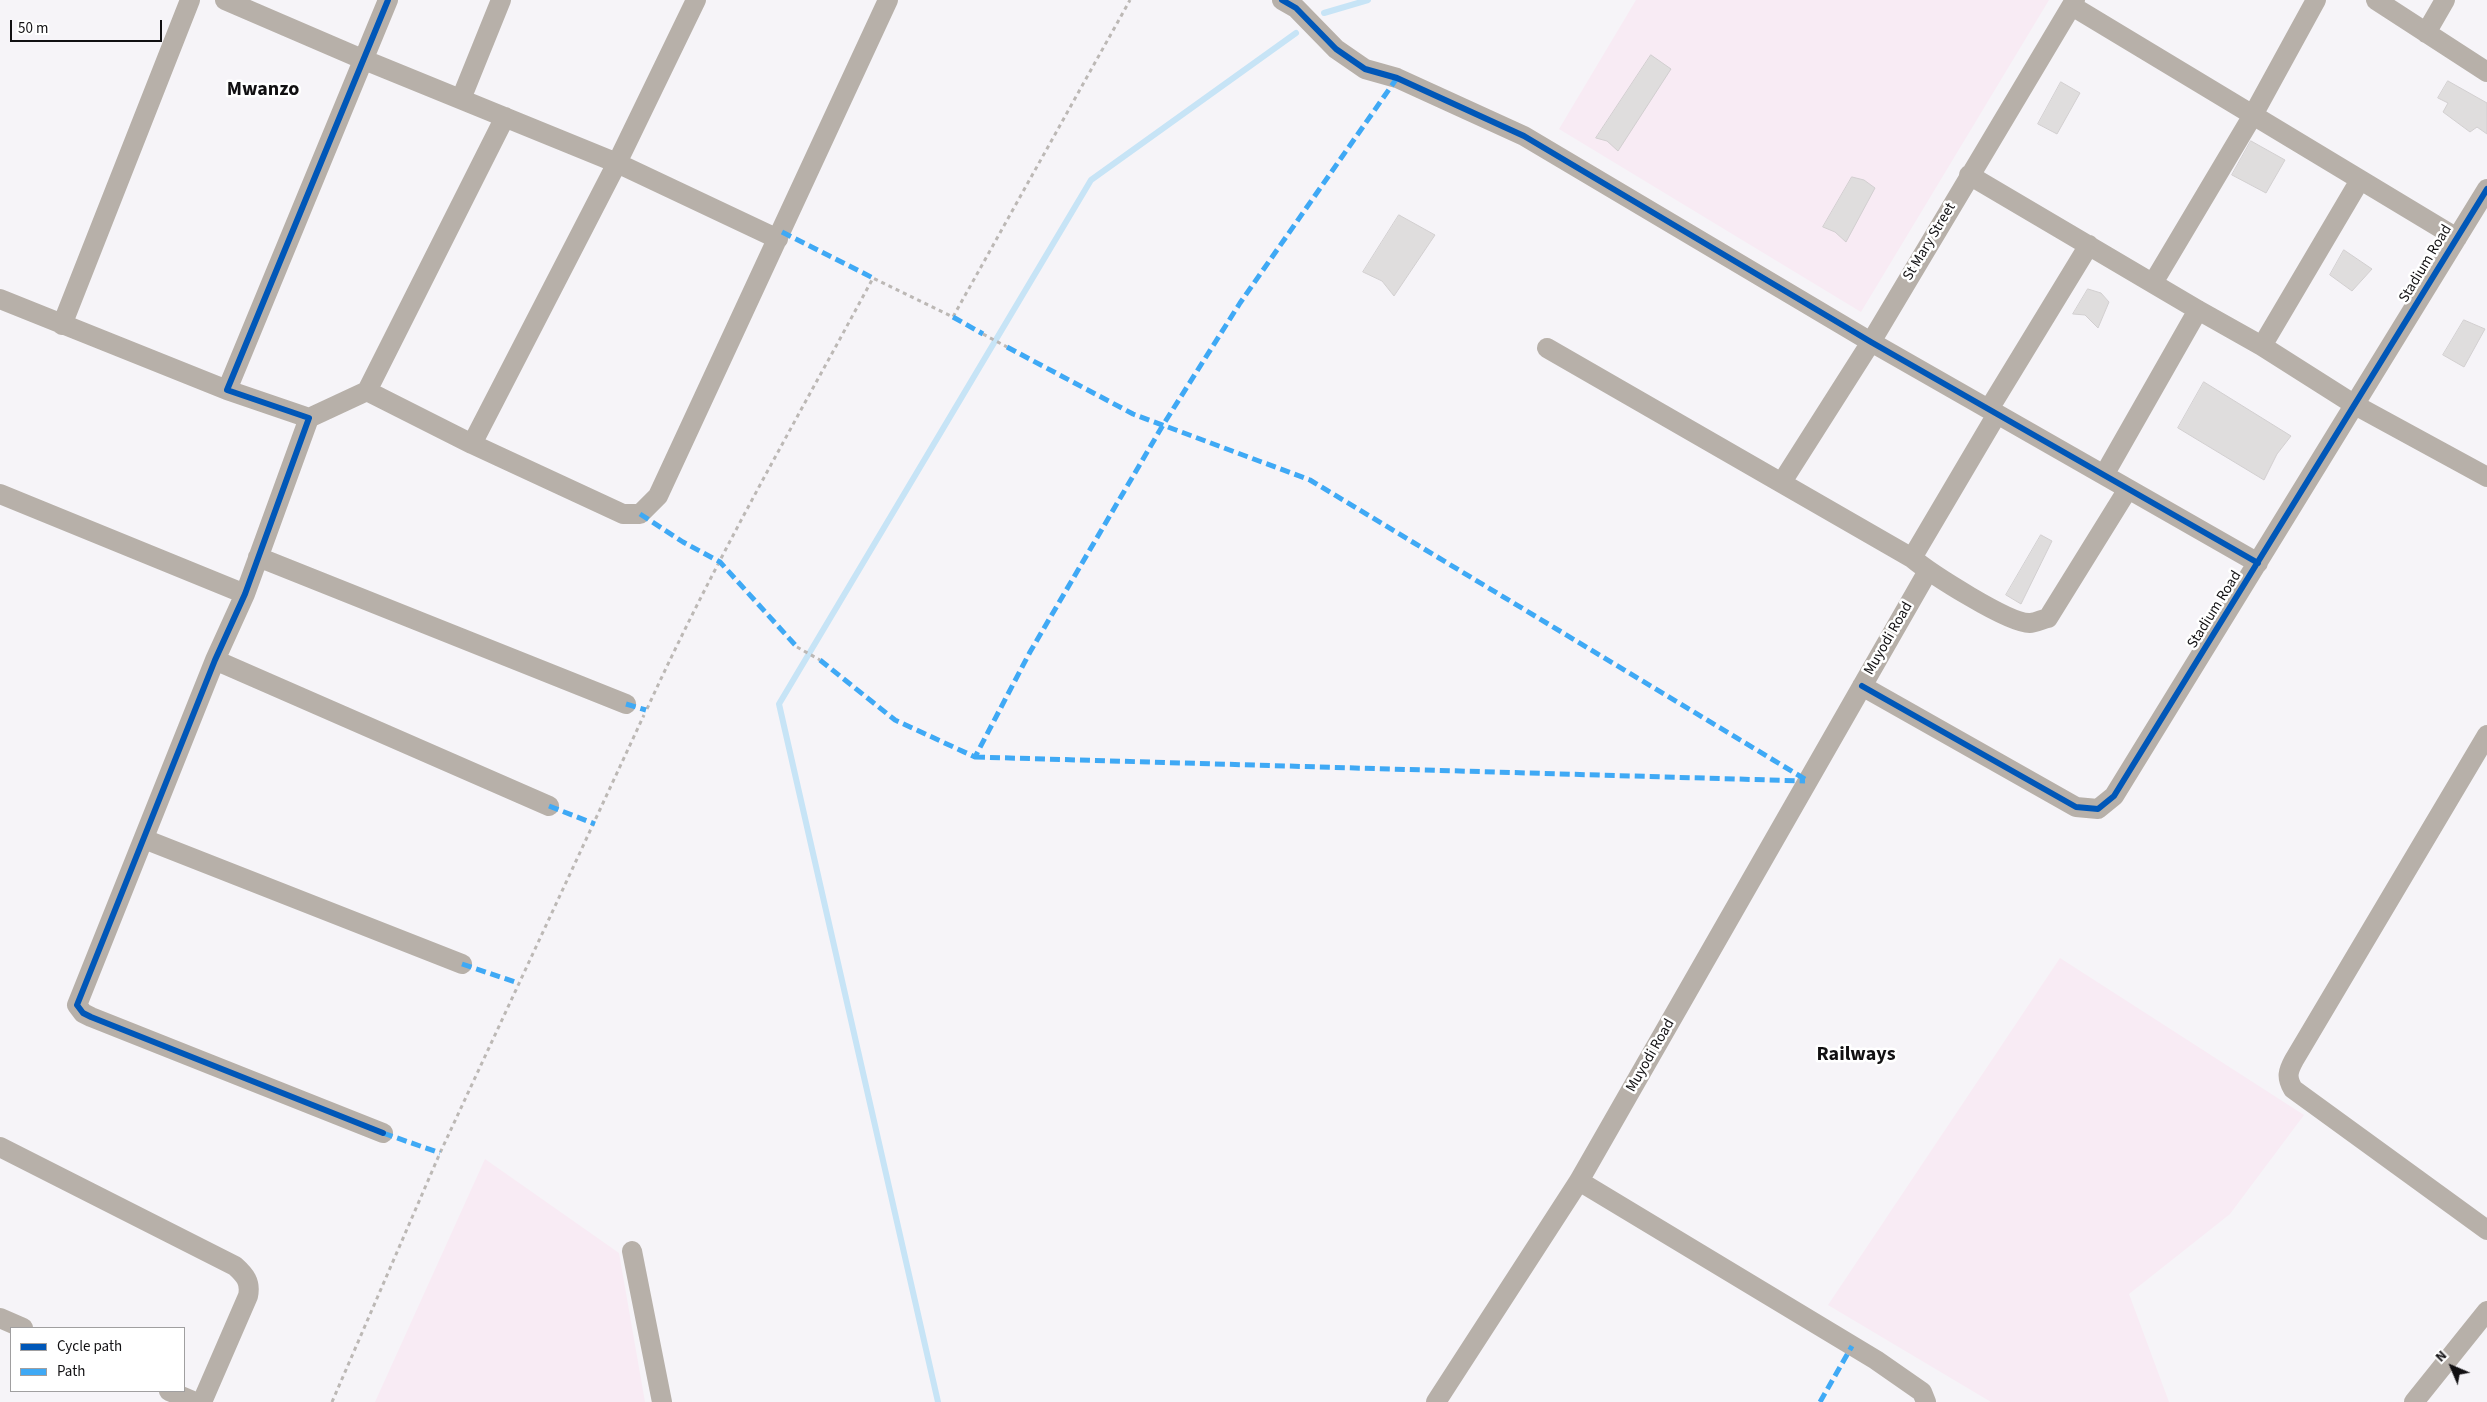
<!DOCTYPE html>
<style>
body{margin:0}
#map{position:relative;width:2487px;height:1402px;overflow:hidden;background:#f6f4f8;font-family:"Source Sans 3",sans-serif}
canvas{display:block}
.legend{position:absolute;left:10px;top:1327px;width:175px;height:65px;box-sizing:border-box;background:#fff;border:1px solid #a09fa0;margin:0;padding:6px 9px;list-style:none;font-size:15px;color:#111012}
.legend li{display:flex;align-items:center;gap:10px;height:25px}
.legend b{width:25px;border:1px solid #a09fa0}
.north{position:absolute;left:2427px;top:1342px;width:50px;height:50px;-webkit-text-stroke:4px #fff;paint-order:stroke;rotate:315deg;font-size:14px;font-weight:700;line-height:20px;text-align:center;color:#111012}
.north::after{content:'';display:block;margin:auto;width:18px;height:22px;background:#111012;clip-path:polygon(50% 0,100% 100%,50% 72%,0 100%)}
.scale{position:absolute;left:10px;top:20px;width:152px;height:22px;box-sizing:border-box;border:2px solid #111012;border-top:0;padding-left:6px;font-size:15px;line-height:18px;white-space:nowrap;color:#111012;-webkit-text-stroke:4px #fff;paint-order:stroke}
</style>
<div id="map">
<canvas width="2487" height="1402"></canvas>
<ul class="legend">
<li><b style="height:6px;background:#0057b8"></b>Cycle path</li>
<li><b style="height:6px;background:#3fa9f5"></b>Path</li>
</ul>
<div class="north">N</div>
<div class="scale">50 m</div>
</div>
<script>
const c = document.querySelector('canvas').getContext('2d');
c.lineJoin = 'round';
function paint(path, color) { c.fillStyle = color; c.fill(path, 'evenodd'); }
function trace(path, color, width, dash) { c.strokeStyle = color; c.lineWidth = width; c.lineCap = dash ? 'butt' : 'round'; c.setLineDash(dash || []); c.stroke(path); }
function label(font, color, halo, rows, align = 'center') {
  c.font = font + ' "Source Sans 3",sans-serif'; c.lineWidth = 5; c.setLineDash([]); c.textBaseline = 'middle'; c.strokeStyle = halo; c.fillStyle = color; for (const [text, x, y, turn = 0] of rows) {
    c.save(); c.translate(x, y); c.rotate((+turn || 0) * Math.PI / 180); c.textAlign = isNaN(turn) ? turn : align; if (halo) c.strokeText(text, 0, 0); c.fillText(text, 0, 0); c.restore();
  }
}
const education = new Path2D(`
 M 1636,0 L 2049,0 L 1861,312 L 1559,129 Z
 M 2060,958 L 2304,1115 L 2230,1214 L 2129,1294 L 2169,1402 L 1991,1402 L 1828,1305 Z
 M 485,1159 L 619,1253 L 645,1402 L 375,1402 Z`);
const stream = new Path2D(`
 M 1324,13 L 1368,0
 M 938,1402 L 779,704 L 1091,180 L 1296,33`);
const building = new Path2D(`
 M 1651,55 L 1671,69 L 1618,151 L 1607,141 L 1596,138 Z
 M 2448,81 L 2487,103 L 2487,134 L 2477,127 L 2470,132 L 2443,112 L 2448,103 L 2438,98 Z
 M 2061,82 L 2080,93 L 2057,134 L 2038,124 Z
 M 2251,141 L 2285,160 L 2266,193 L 2232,175 Z
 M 1852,177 L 1864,180 L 1875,188 L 1846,242 L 1835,232 L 1823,227 Z
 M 1399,215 L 1435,235 L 1394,296 L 1382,281 L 1363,272 Z
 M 2344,250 L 2372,269 L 2352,291 L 2330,275 Z
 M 2088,289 L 2101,293 L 2109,302 L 2098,328 L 2085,315 L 2073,314 Z
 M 2464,320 L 2485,329 L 2464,367 L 2443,355 Z
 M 2204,382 L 2291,436 L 2277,454 L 2264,480 L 2178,428 Z
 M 2041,535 L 2052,541 L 2021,604 L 2006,595 Z`);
const path = new Path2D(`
 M 983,334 L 1007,347
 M 797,647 L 820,660
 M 647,709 C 714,562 796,421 873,278 L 953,317 L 1130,0
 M 332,1402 L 440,1153 L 644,715`);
const street = new Path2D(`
 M 225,0 L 362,59 L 617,163 L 778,239
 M 1282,0 L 1296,8 L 1336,49 L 1365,69 L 1397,78 L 1524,136 L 1871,342 L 2258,563
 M 2376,0 L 2487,72
 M 2072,6 L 2457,238
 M 2426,33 L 2445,0
 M 461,99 L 501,0
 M 1969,175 L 2198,310 L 2262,346 L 2355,405 L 2487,477
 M 2153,283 L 2253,115 L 2316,0
 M 0,299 L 227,390
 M 62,325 L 190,0
 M 2262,346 L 2360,180
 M 1547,348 L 1912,558 C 1930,573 2009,624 2030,623 C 2035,623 2043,619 2048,618 L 2128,489
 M 367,391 L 505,117
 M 1989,409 L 2089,245
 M 309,418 L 367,391 L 472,444 L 623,514 L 640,514 L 658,496 L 888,0
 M 472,444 L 617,163 L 696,0
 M 2104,475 L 2198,310
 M 1782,482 L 1871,342 L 2075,0
 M 0,494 L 245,594
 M 258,557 L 626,704
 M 1912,558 L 1997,414
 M 215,660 L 549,806
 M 1862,686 L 2076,807 L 2098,809 L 2114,796 L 2487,189
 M 2487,735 L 2294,1060 C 2288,1071 2286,1077 2293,1089 L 2487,1230
 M 144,839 L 462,964
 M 383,1133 L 91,1017 L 83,1013 L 77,1005 L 215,660 L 245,594 L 309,418 L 227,390 L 388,0
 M 0,1147 L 235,1266 C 245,1275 251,1282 248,1296 L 202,1402
 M 1579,1181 L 1876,1360 L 1922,1392 L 1926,1402
 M 632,1251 L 662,1402
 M 0,1318 L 23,1328
 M 169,1391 L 195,1402
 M 1436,1402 L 1579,1181 L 1928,571
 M 2414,1402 L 2487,1311`);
const quiet = new Path2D(`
 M 782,232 L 873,278
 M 953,317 L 983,334
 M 1007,347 L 1133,414 L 1310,480 L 1808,781
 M 640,514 L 683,542 L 720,562 L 797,647
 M 820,660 L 895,720 L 975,757 L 1030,652 L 1163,425 L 1240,303 L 1397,78
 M 626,704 L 646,710
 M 975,757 L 1805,781
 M 549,806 L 595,824
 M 462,964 L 518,983
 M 383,1133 L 440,1153
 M 1820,1402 L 1852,1346`);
const cycleway = new Path2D(`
 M 1282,0 L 1296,8 L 1336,49 L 1365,69 L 1397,78 L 1524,136 L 1871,342 L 2258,563
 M 1862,686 L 2076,807 L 2098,809 L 2114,796 L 2487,189
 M 383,1133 L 91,1017 L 83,1013 L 77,1005 L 215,660 L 245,594 L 309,418 L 227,390 L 388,0`);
const streetNames = [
 ["St Mary Street",1930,242,-59],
 ["Stadium Road",2426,264,-59],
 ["Stadium Road",2215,610,-58],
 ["Muyodi Road",1889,639,-60],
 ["Muyodi Road",1651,1056,-60]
];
const districtNames = [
 ["Mwanzo",263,91],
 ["Railways",1856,1056]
];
paint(education, '#f8ebf4');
trace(stream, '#c7e4f6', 6);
paint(building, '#dfdddd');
trace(building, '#d2cfd0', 1);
trace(path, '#bcb8b5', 3, [4, 4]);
trace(street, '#b7b0a9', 20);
trace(quiet, '#3fa9f5', 5, [10, 5]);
trace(cycleway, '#0057b8', 6);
label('15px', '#111012', '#fff', streetNames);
label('bold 20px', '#111012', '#fff', districtNames);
</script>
